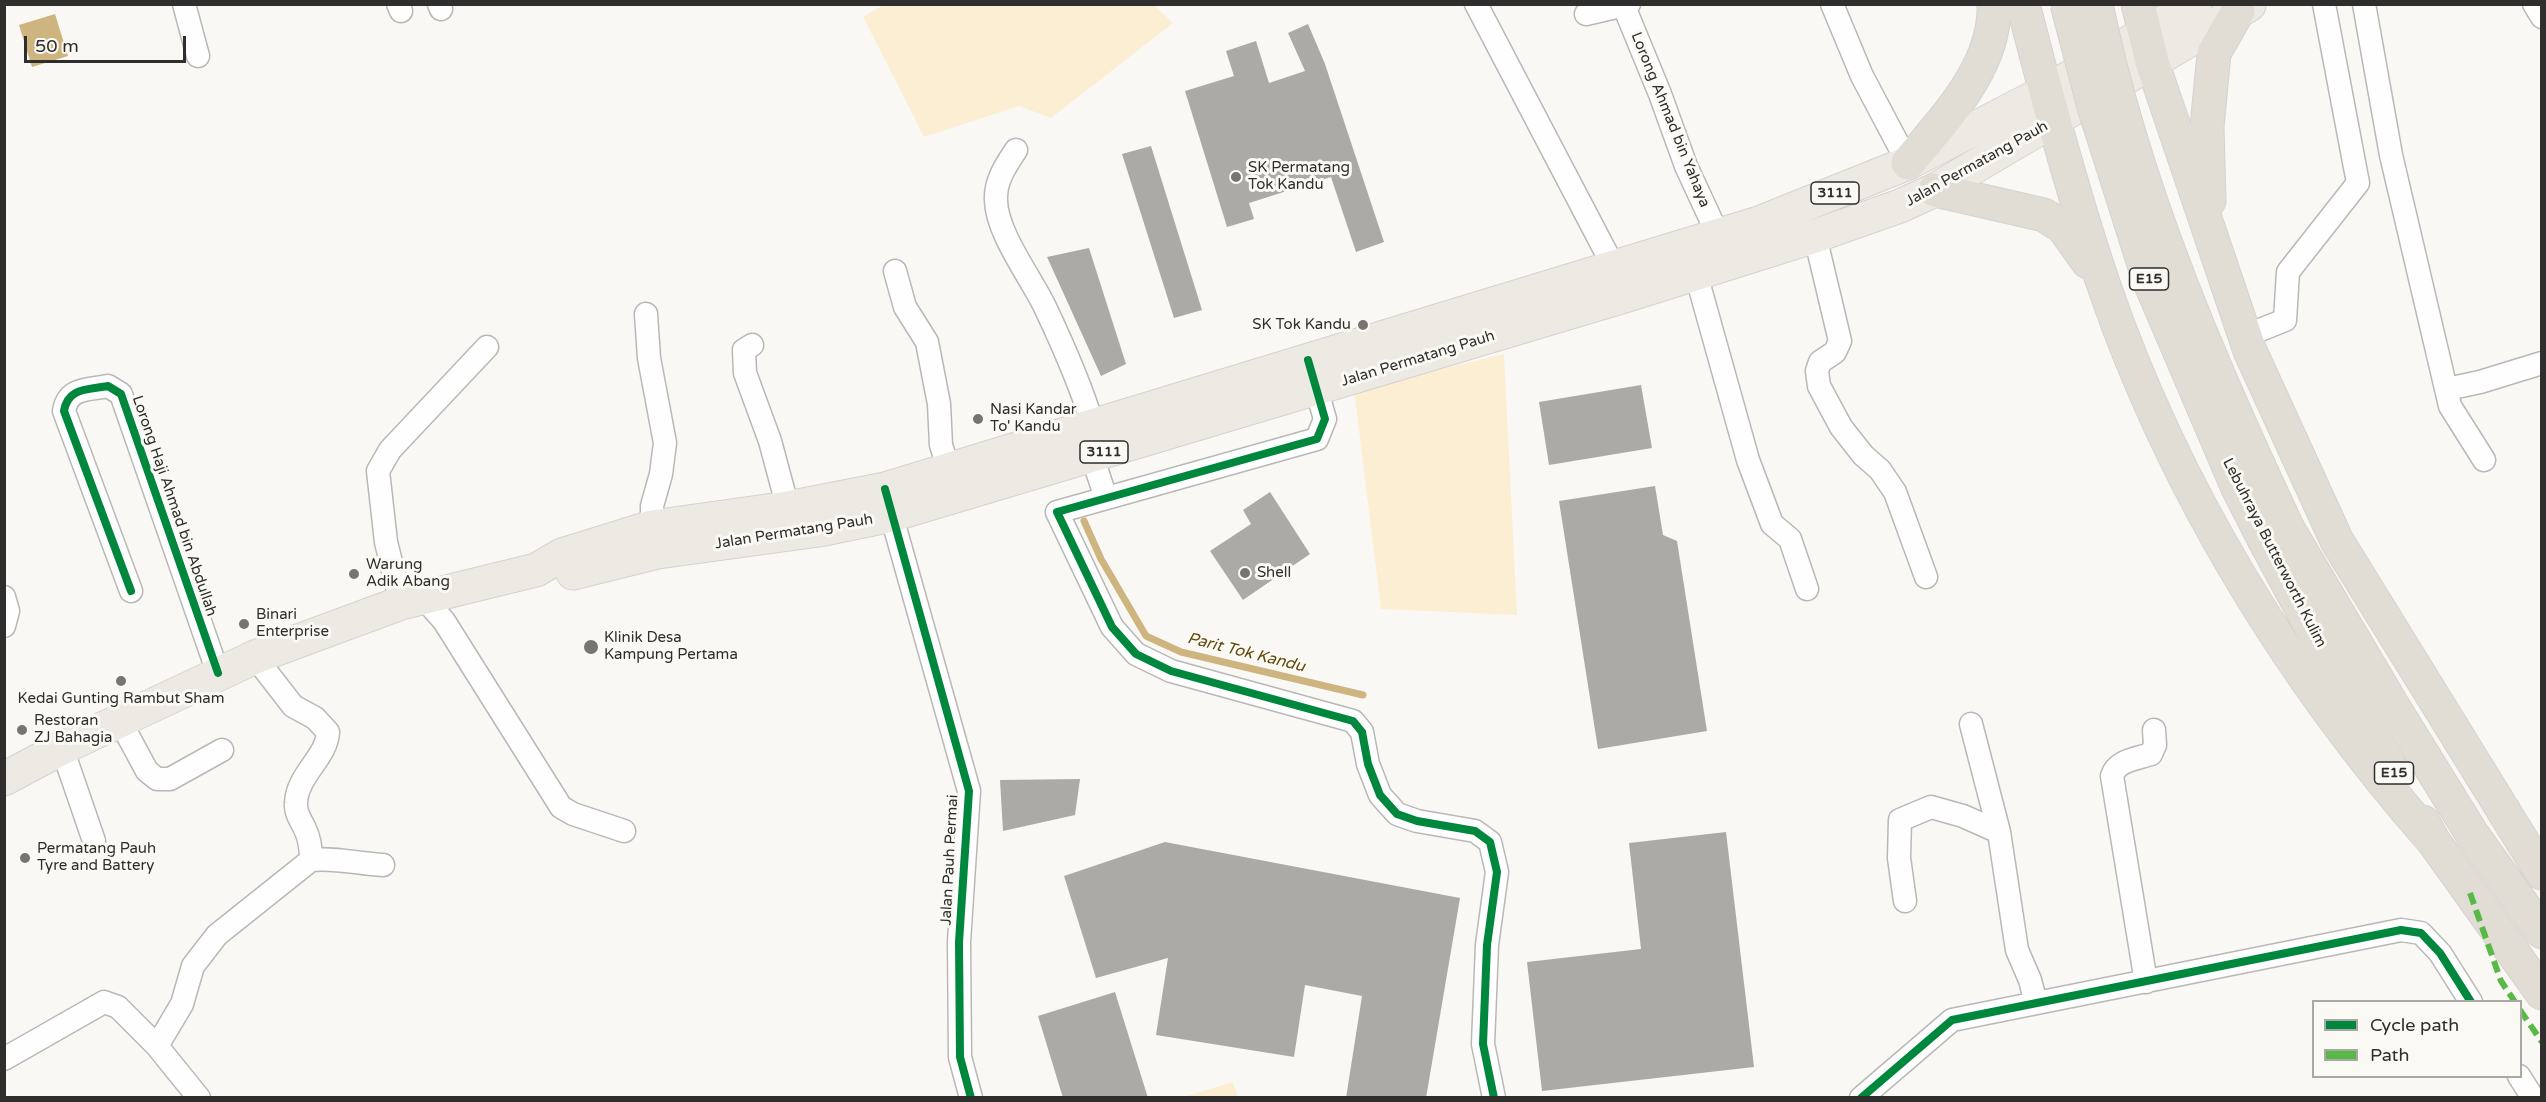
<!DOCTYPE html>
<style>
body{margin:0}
#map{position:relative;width:2546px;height:1102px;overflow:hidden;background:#faf8f5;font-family:"Varela Round",sans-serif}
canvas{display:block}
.frame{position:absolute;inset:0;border:6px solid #2f2e2c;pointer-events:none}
.legend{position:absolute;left:2312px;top:1000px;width:210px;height:78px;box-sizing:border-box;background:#fbf9f4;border:2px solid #a9a8a4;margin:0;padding:8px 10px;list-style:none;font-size:18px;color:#2f2e2c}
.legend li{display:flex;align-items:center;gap:12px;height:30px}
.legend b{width:30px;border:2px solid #a9a8a4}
.scale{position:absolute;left:24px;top:36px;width:162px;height:27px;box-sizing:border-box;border:3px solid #2f2e2c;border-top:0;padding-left:8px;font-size:18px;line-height:21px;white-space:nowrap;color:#2f2e2c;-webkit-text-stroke:4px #fbf9f4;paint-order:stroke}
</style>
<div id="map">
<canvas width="2546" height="1102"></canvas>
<div class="frame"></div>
<ul class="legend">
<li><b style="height:8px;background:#00873e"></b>Cycle path</li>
<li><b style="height:8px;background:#58b947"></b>Path</li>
</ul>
<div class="scale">50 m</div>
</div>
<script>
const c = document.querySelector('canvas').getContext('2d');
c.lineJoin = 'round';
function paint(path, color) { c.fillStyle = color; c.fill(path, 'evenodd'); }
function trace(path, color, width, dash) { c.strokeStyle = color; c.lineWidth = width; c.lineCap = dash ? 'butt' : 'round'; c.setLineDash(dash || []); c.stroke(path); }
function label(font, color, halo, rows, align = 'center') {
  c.font = font + ' "Varela Round",sans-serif'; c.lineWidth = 6; c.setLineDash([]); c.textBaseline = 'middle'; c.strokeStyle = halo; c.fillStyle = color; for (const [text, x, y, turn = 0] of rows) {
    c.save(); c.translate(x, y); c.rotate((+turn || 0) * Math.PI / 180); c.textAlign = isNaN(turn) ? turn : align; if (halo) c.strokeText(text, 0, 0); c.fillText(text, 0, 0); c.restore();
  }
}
const green = new Path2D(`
 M 883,5 L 1154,5 L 1173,23 L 1051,118 L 1019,106 L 924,137 L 863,17 Z
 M 1504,354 L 1517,615 L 1381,609 L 1354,390 Z
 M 1233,1082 L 1238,1097 L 1183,1097 Z`);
const water = new Path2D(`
 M 55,14 L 68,56 L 32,67 L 19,25 Z`);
const stream = new Path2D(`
 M 1084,521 L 1101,559 L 1146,636 L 1181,652 L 1363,695`);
const building = new Path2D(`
 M 1308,24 L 1325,64 L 1384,242 L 1356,252 L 1331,177 L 1249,203 L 1254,219 L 1227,227 L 1185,91 L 1234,76 L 1226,51 L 1256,41 L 1269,83 L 1305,71 L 1288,33 Z
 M 1151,146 L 1202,310 L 1174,318 L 1122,154 Z
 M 1089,248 L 1126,364 L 1101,376 L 1047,257 Z
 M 1641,385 L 1652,448 L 1549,465 L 1539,402 Z
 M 1655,486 L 1663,535 L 1677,541 L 1707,731 L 1598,749 L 1559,501 Z
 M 1270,492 L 1310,554 L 1243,600 L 1210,551 L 1251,524 L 1243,510 Z
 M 1080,779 L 1075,815 L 1003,831 L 1000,780 Z
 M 1726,832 L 1754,1067 L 1542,1091 L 1527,962 L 1641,949 L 1629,843 Z
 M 1165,842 L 1460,898 L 1426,1098 L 1346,1098 L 1362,996 L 1305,985 L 1294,1057 L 1156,1035 L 1168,958 L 1096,978 L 1064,876 Z
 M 1115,992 L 1148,1098 L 1063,1098 L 1038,1016 Z`);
const street = new Path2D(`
 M 184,4 L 198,56
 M 398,4 L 401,11
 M 439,4 L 441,9
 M 1476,4 L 1620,279
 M 1623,4 L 1660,94 L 1686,166 L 1718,235
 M 1832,4 L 1862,76 L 1908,163
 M 2364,4 L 2391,155 L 2450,406 L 2484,460
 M 2534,4 L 2542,17
 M 1586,14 L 1629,4
 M 1016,150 C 1006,165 995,181 996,200 C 996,232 1031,278 1045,307 C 1063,345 1081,385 1093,426
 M 1815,236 L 1840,341 L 1835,352 L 1820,362 L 1817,371 L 1819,386 L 1841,427 L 1863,455 L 1880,470 L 1895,492 L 1926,577
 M 895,271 L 905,307 L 927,342 L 939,404 L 941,445 L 949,470
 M 1696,274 L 1748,460 L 1772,524 L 1790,539 L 1807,589
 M 646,314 L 649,358 L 665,443 L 661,474 L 652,506 L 652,527
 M 2245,336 L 2285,320 L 2288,272 L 2358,183 L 2324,4
 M 752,345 L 744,350 L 745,373 L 770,441 L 788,508
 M 1312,374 L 1325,419 L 1317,439 L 1057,512 L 1112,627 L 1136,654 L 1171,671 L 1353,721 L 1362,732 L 1368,764 L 1380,795 L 1397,814 L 1417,821 L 1475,831 L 1490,842 L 1497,872 L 1487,945 L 1483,1044 L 1494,1098
 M 2447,389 L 2480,382 L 2542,363
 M 1092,456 L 1106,498
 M 888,503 L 969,791 L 959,942 L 960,1057 L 971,1098
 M 131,591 L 64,411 C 68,387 88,390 108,386 L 121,394 L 218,673
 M 4,597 L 8,611 L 4,626
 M 423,597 L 444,621 L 561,807 L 573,814 L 624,831
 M 401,603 L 386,542 L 378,471 L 390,450 L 487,347
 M 255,657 L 293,706 L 315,718 L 328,732 C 327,757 297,775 296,803 C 295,813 301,820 305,829 C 310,839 311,850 311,860
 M 120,721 L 147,771 L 157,779 L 170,779 L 222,750
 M 1971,724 L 1999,832 L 2017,950 L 2030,980 L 2036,1003
 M 62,748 L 94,841
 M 1905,901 L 1899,858 L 1900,820 L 1931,807 L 1963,816 L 1999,832
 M 2146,982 L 2112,776 C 2117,760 2136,759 2151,754 L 2155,745 L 2154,730
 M 157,1046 L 182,1004 L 193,966 L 217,935 L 311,860 C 334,857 359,864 383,865
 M 4,1059 L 104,1002 L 118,1007 L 157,1046 L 199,1098
 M 2519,1076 L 2533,1098
 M 1861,1098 L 1952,1020 L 2401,930 L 2421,933 L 2440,953 L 2471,1002`);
const primary = new Path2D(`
 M 573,573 L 658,552 L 819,530 L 892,515 L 1628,295 L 1815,236 L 1900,206 L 1935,190 L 2249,5
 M 4,779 L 62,748 L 255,657 L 401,603 L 536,570 L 562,555 L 652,527 L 788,508 L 885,489 L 1759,223 L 1908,163 L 2045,92 L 2195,4`);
const highway = new Path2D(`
 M 2023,4 C 2047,98 2072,191 2103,283 C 2173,488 2291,680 2434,842
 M 2138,4 L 2152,62 L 2250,351 L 2337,541 L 2542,873
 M 1908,163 C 1945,118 1996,67 1994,4
 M 1935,190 L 2044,215 L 2063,227 L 2088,262
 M 2209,201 L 2207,127 L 2214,53 L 2238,11
 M 2288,529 L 2394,708 L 2472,834 L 2542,932
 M 2265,541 L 2350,699 L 2388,762
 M 2423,822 L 2434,842 L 2542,993`);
const highwayBridge = new Path2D(`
 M 2067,4 L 2095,110 L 2149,280 L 2237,486 L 2265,541
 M 2096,4 C 2134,188 2209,361 2288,529`);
const quiet = new Path2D(`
 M 2470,893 L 2501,981 L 2515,1002
 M 2520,1010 L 2542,1042`);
const cycleway = new Path2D(`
 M 1308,360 L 1325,419 L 1317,439 L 1057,512 L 1112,627 L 1136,654 L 1171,671 L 1353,721 L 1362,732 L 1368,764 L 1380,795 L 1397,814 L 1417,821 L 1475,831 L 1490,842 L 1497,872 L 1487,945 L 1483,1044 L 1494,1098
 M 885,489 L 969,791 L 959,942 L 960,1057 L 971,1098
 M 131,591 L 64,411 C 68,387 88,390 108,386 L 121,394 L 218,673
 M 1861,1098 L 1952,1020 L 2401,930 L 2421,933 L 2440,953 L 2471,1002`);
const markers = [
 [1236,177,6,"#767572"],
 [1363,325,6,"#767572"],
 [978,419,6,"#767572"],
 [1245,573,6,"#767572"],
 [354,574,6,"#767572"],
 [244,624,6,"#767572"],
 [591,647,8,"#767572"],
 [121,681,6,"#767572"],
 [22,730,6,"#767572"],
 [25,858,6,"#767572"]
];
const shields = [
 [1835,193,48],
 [2149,279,39],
 [1104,452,48],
 [2394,773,39]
];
const shieldNames = [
 ["3111",1835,193],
 ["E15",2149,279],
 ["3111",1104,452],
 ["E15",2394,773]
];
const streetNames = [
 ["Lorong Ahmad bin Yahaya",1670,120,68],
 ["Jalan Permatang Pauh",1977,164,-29],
 ["Jalan Permatang Pauh",1418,359,-17],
 ["Lorong Haji Ahmad bin Abdullah",174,506,71],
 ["Jalan Permatang Pauh",794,532,-9],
 ["Lebuhraya Butterworth Kulim",2274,553,63],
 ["Jalan Pauh Permai",950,860,-87]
];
const poiNames = [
 ["SK Permatang",1248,168],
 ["Tok Kandu",1248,185],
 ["SK Tok Kandu",1351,325,"right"],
 ["Nasi Kandar",990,410],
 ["To' Kandu",990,427],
 ["Warung",366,565],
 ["Adik Abang",366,582],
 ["Shell",1257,573],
 ["Binari",256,615],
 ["Enterprise",256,632],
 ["Klinik Desa",604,638],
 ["Kampung Pertama",604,655],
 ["Kedai Gunting Rambut Sham",121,699,"center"],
 ["Restoran",34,721],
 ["ZJ Bahagia",34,738],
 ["Permatang Pauh",37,849],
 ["Tyre and Battery",37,866]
];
const waterNames = [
 ["Parit Tok Kandu",1246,653,14]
];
paint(green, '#fceed2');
paint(water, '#ceb47e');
trace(stream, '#ceb47e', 7);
paint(building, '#abaaa7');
trace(street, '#bab8b6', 25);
trace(primary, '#d4d3d1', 35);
trace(highway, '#d4d3d1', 35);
trace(street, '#fefefe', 22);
trace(primary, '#edeae4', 33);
trace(highway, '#e1ddd4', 33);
trace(highwayBridge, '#d4d3d1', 35, []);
trace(highwayBridge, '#e1ddd4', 33);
trace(quiet, '#58b947', 6, [12, 6]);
trace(cycleway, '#00873e', 8);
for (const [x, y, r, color] of markers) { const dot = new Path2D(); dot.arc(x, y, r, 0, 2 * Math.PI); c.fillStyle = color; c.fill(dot); trace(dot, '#fbf9f4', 2); }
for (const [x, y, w] of shields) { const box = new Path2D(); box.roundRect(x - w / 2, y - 11, w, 22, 4.5); c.fillStyle = '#fbf9f4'; c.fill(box); trace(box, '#2f2e2c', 1.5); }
label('bold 14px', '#2f2e2c', null, shieldNames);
label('15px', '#2f2e2c', '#fbf9f4', streetNames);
label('15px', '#2f2e2c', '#fbf9f4', poiNames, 'left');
label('italic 16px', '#61490c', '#fbf9f4', waterNames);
</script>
